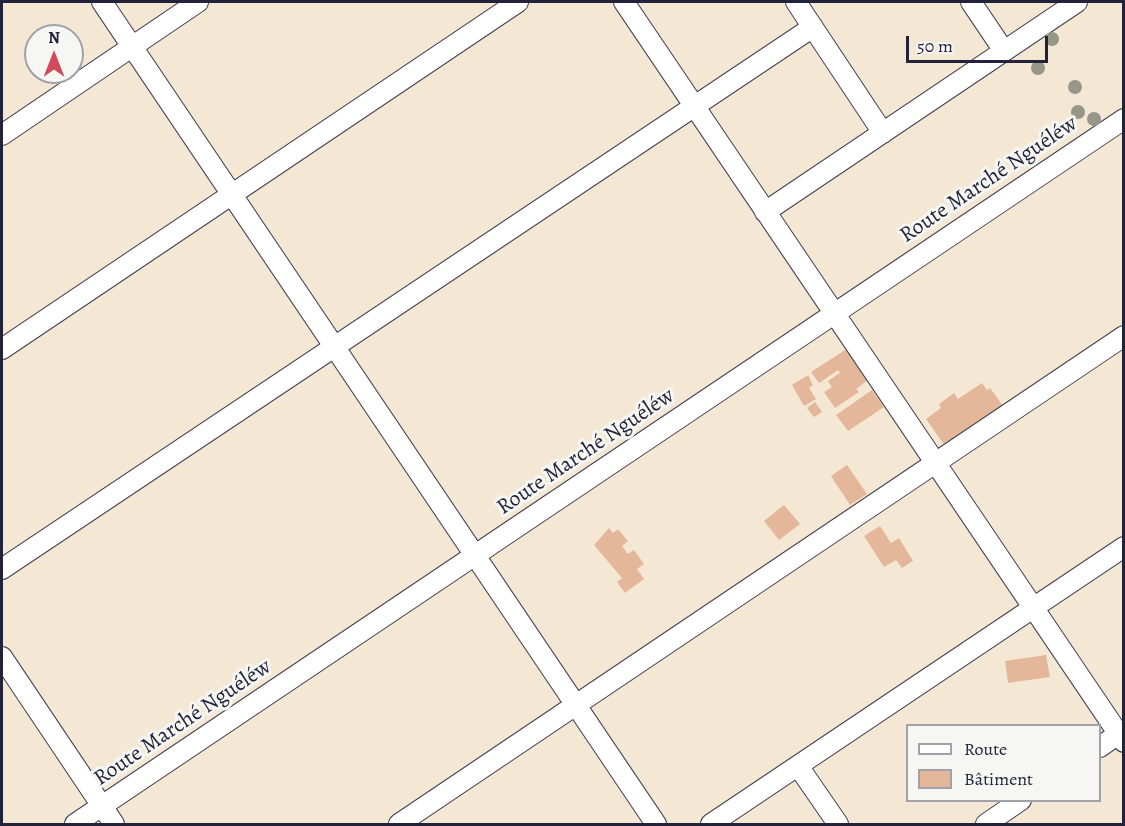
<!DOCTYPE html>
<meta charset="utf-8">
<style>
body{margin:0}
#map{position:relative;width:1125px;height:826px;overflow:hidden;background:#f4e7d4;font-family:Alegreya,serif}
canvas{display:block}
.frame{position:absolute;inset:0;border:3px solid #22223b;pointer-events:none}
.legend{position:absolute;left:906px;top:724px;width:195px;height:78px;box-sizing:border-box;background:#f6f6f2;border:2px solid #a1a1a9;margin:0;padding:8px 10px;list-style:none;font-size:18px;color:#22223b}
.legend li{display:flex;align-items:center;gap:12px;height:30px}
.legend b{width:30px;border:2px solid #a1a1a9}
.north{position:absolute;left:24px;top:24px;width:60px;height:60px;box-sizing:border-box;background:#f6f6f2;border:2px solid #a1a1a9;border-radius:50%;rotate:0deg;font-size:16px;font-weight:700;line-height:24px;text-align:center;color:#22223b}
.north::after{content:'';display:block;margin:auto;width:21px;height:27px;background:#d1495b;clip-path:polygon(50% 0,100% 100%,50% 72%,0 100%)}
.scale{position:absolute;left:906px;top:36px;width:142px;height:27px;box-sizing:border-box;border:3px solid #22223b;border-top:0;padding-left:8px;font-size:18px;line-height:21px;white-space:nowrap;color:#22223b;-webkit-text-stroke:4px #f6f6f2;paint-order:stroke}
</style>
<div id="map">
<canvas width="1125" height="826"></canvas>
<div class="frame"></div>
<ul class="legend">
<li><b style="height:8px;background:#fff"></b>Route</li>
<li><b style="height:16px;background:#e5b79a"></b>Bâtiment</li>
</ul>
<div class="north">N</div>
<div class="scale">50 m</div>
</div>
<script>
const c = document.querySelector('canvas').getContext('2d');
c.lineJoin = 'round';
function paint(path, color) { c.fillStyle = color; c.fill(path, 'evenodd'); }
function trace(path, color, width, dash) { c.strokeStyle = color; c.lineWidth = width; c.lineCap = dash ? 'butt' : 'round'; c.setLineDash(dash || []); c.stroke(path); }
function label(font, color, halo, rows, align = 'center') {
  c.font = font + ' Alegreya,serif'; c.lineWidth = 6; c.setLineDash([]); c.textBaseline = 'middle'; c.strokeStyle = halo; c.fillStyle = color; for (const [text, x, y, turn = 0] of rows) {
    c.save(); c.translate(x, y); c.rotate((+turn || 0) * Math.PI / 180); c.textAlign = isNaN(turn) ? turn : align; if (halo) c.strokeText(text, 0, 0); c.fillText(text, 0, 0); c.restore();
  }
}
const building = new Path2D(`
 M 848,348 L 867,381 L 856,389 L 859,392 L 835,408 L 824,392 L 832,387 L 828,381 L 840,373 L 838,370 L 819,383 L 811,372 Z
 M 808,375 L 813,385 L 809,388 L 816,399 L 804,406 L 792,385 Z
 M 982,383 L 987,390 L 990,388 L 1008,413 L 950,453 L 926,419 L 941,408 L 939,404 L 954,393 L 958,399 Z
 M 872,390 L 884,407 L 848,431 L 836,415 Z
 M 815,402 L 822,412 L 814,417 L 807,408 Z
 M 847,465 L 867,494 L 850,505 L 831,476 Z
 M 784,505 L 800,524 L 779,540 L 764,521 Z
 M 880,526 L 891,543 L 899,538 L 913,561 L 902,568 L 896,560 L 884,567 L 864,536 Z
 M 609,528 L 613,533 L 618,529 L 628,541 L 622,546 L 628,554 L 634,550 L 644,564 L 637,569 L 644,579 L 625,593 L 617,582 L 622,578 L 594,545 Z
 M 1046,655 L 1050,677 L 1008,683 L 1005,661 Z`);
const street = new Path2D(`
 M 102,2 L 656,824
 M 624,2 L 1124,742
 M 796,2 L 883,133
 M 971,2 L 1004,51
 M 2,135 L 198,2
 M 765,212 L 1077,2
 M 2,349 L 518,2
 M 2,569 L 813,27
 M 2,657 L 114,824
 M 1100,747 L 1118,734
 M 798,766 L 838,824
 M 75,824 L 1124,119
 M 399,824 L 1124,336
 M 711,824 L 1124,547
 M 986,824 L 1021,800`);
const trees = [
 [1052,39],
 [1038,68],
 [1075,87],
 [1078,112],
 [1094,119]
];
const streetNames = [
 ["Route Marché Nguéléw",989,180,-34],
 ["Route Marché Nguéléw",586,452,-34],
 ["Route Marché Nguéléw",183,723,-34]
];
paint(building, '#e5b79a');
trace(street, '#424052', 22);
trace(street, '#fff', 20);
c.fillStyle = '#969689';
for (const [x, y] of trees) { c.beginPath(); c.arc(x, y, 7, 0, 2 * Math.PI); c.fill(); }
label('22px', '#22223b', '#f6f6f2', streetNames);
</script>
